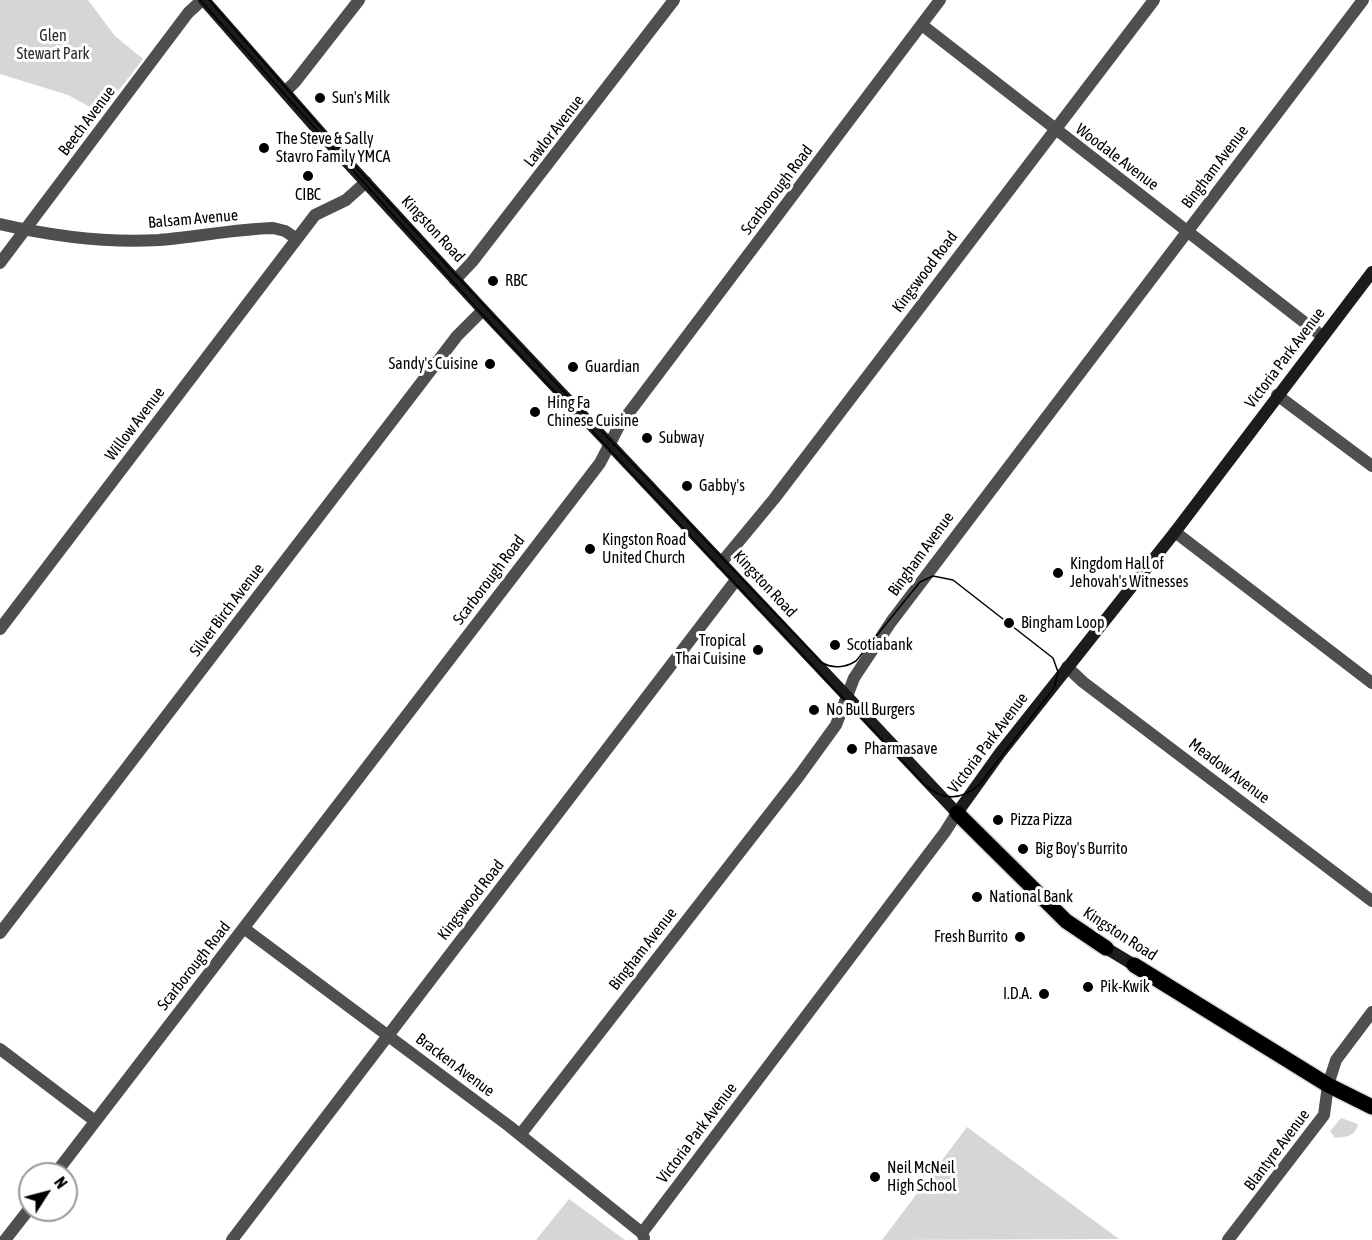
<!DOCTYPE html>
<style>
body{margin:0}
#map{position:relative;width:1372px;height:1240px;overflow:hidden;background:#fff;font-family:"Asap Condensed",sans-serif}
canvas{display:block}
.north{position:absolute;left:18px;top:1162px;width:60px;height:60px;box-sizing:border-box;background:#fff;border:2px solid #999;border-radius:50%;rotate:54deg;font-size:16px;font-weight:700;line-height:24px;text-align:center;color:#000}
.north::after{content:'';display:block;margin:auto;width:21px;height:27px;background:#000;clip-path:polygon(50% 0,100% 100%,50% 72%,0 100%)}
</style>
<div id="map">
<canvas width="1372" height="1240"></canvas>
<div class="north">N</div>
</div>
<script>
const c = document.querySelector('canvas').getContext('2d');
c.lineJoin = 'round';
function paint(path, color) { c.fillStyle = color; c.fill(path, 'evenodd'); }
function trace(path, color, width, dash) { c.strokeStyle = color; c.lineWidth = width; c.lineCap = dash ? 'butt' : 'round'; c.setLineDash(dash || []); c.stroke(path); }
function label(font, color, halo, rows, align = 'center') {
  c.font = font + ' "Asap Condensed",sans-serif'; c.lineWidth = 6; c.setLineDash([]); c.textBaseline = 'middle'; c.strokeStyle = halo; c.fillStyle = color; for (const [text, x, y, turn = 0] of rows) {
    c.save(); c.translate(x, y); c.rotate((+turn || 0) * Math.PI / 180); c.textAlign = isNaN(turn) ? turn : align; if (halo) c.strokeText(text, 0, 0); c.fillText(text, 0, 0); c.restore();
  }
}
const green = new Path2D(`
 M 0,0 L 88,0 L 115,36 L 143,59 L 101,113 L 68,95 L 0,74 Z
 M 1341,1118 L 1358,1124 C 1356,1136 1346,1137 1335,1138 L 1330,1131 Z
 M 967,1127 L 1119,1239 L 882,1240 Z
 M 569,1199 L 625,1240 L 536,1240 Z`);
const street = new Path2D(`
 M 922,25 L 1322,336
 M 285,92 L 295,82 L 359,0
 M 0,224 C 52,236 106,243 159,240 C 197,237 235,229 273,228 L 285,231 L 297,239
 M 0,263 L 188,13 L 202,0
 M 455,280 L 472,262 L 674,0
 M 1277,395 L 1372,466
 M 1175,532 L 1372,683
 M 721,563 L 774,499 L 1154,0
 M 0,629 L 315,215 L 346,200 L 366,182
 M 1067,667 L 1083,682 L 1372,901
 M 245,929 L 509,1126 L 642,1233 L 644,1238
 M 0,933 L 457,336 L 483,310
 M 0,1049 L 95,1121
 M 520,1135 L 799,776 L 836,725 L 854,678 L 891,622 L 1363,0
 M 55,1174 L 600,463 L 619,426 L 940,0
 M 642,1233 L 945,832 L 957,813
 M 5,1240 L 30,1208
 M 232,1240 L 736,580
 M 1228,1240 L 1324,1115 L 1328,1085 L 1336,1060 L 1372,1012`);
const secondary = new Path2D(`
 M 204,0 L 325,138 L 483,310 L 957,813 L 1000,753 L 1175,532 L 1372,272
 M 1106,948 L 1134,965`);
const primary = new Path2D(`
 M 957,813 L 1066,921 L 1106,948
 M 1134,965 L 1328,1085 L 1372,1107`);
const tram = new Path2D(`
 M 200,0 L 481,313 L 924,784 C 942,801 961,801 980,784 L 1054,688 L 1058,672 L 1053,658 L 953,580 L 933,576 L 920,582 L 856,661 C 845,668 832,669 821,662 L 550,377 L 342,152 L 209,0`);
const markers = [
 [320,98,6,"#000"],
 [264,148,6,"#000"],
 [308,176,6,"#000"],
 [493,281,6,"#000"],
 [490,364,6,"#000"],
 [573,367,6,"#000"],
 [535,412,6,"#000"],
 [647,438,6,"#000"],
 [687,486,6,"#000"],
 [590,549,6,"#000"],
 [1058,573,6,"#000"],
 [1009,623,6,"#000"],
 [835,645,6,"#000"],
 [758,650,6,"#000"],
 [814,710,6,"#000"],
 [852,749,6,"#000"],
 [998,820,6,"#000"],
 [1023,849,6,"#000"],
 [977,897,6,"#000"],
 [1020,937,6,"#000"],
 [1088,987,6,"#000"],
 [1044,994,6,"#000"],
 [875,1177,6,"#000"]
];
const parkNames = [
 ["Glen",53,36],
 ["Stewart Park",53,54]
];
const poiNames = [
 ["Sun's Milk",332,98],
 ["The Steve & Sally",276,139],
 ["Stavro Family YMCA",276,157],
 ["CIBC",308,195,"center"],
 ["RBC",505,281],
 ["Sandy's Cuisine",478,364,"right"],
 ["Guardian",585,367],
 ["Hing Fa",547,403],
 ["Chinese Cuisine",547,421],
 ["Subway",659,438],
 ["Gabby's",699,486],
 ["Kingston Road",602,540],
 ["United Church",602,558],
 ["Kingdom Hall of",1070,564],
 ["Jehovah's Witnesses",1070,582],
 ["Bingham Loop",1021,623],
 ["Tropical",746,641,"right"],
 ["Thai Cuisine",746,659,"right"],
 ["Scotiabank",847,645],
 ["No Bull Burgers",826,710],
 ["Pharmasave",864,749],
 ["Pizza Pizza",1010,820],
 ["Big Boy's Burrito",1035,849],
 ["National Bank",989,897],
 ["Fresh Burrito",1008,937,"right"],
 ["Pik-Kwik",1100,987],
 ["I.D.A.",1032,994,"right"],
 ["Neil McNeil",887,1168],
 ["High School",887,1186]
];
const streetNames = [
 ["Beech Avenue",87,121,-53],
 ["Lawlor Avenue",554,131,-52],
 ["Woodale Avenue",1117,157,37],
 ["Bingham Avenue",1215,167,-53],
 ["Scarborough Road",777,190,-53],
 ["Balsam Avenue",193,219,-5],
 ["Kingston Road",433,229,47],
 ["Kingswood Road",925,272,-53],
 ["Victoria Park Avenue",1285,358,-53],
 ["Willow Avenue",135,424,-53],
 ["Bingham Avenue",921,554,-54],
 ["Scarborough Road",489,580,-53],
 ["Kingston Road",765,584,47],
 ["Silver Birch Avenue",227,610,-53],
 ["Victoria Park Avenue",988,743,-53],
 ["Meadow Avenue",1229,771,37],
 ["Kingswood Road",471,900,-52],
 ["Kingston Road",1120,934,33],
 ["Bingham Avenue",643,949,-52],
 ["Scarborough Road",194,966,-52],
 ["Bracken Avenue",455,1065,37],
 ["Victoria Park Avenue",697,1133,-53],
 ["Blantyre Avenue",1277,1150,-53]
];
paint(green, '#d6d6d6');
trace(primary, '#dbdbdb', 18);
trace(street, '#4f4f4f', 12);
trace(secondary, '#1c1c1c', 12);
trace(primary, '#000', 15);
trace(tram, '#000', 1.5);
for (const [x, y, r, color] of markers) { const dot = new Path2D(); dot.arc(x, y, r, 0, 2 * Math.PI); c.fillStyle = color; c.fill(dot); trace(dot, '#fff', 2); }
label('16px', '#2d2d2d', '#fff', parkNames);
label('16px', '#000', '#fff', poiNames, 'left');
label('16px', '#000', '#fff', streetNames);
</script>
